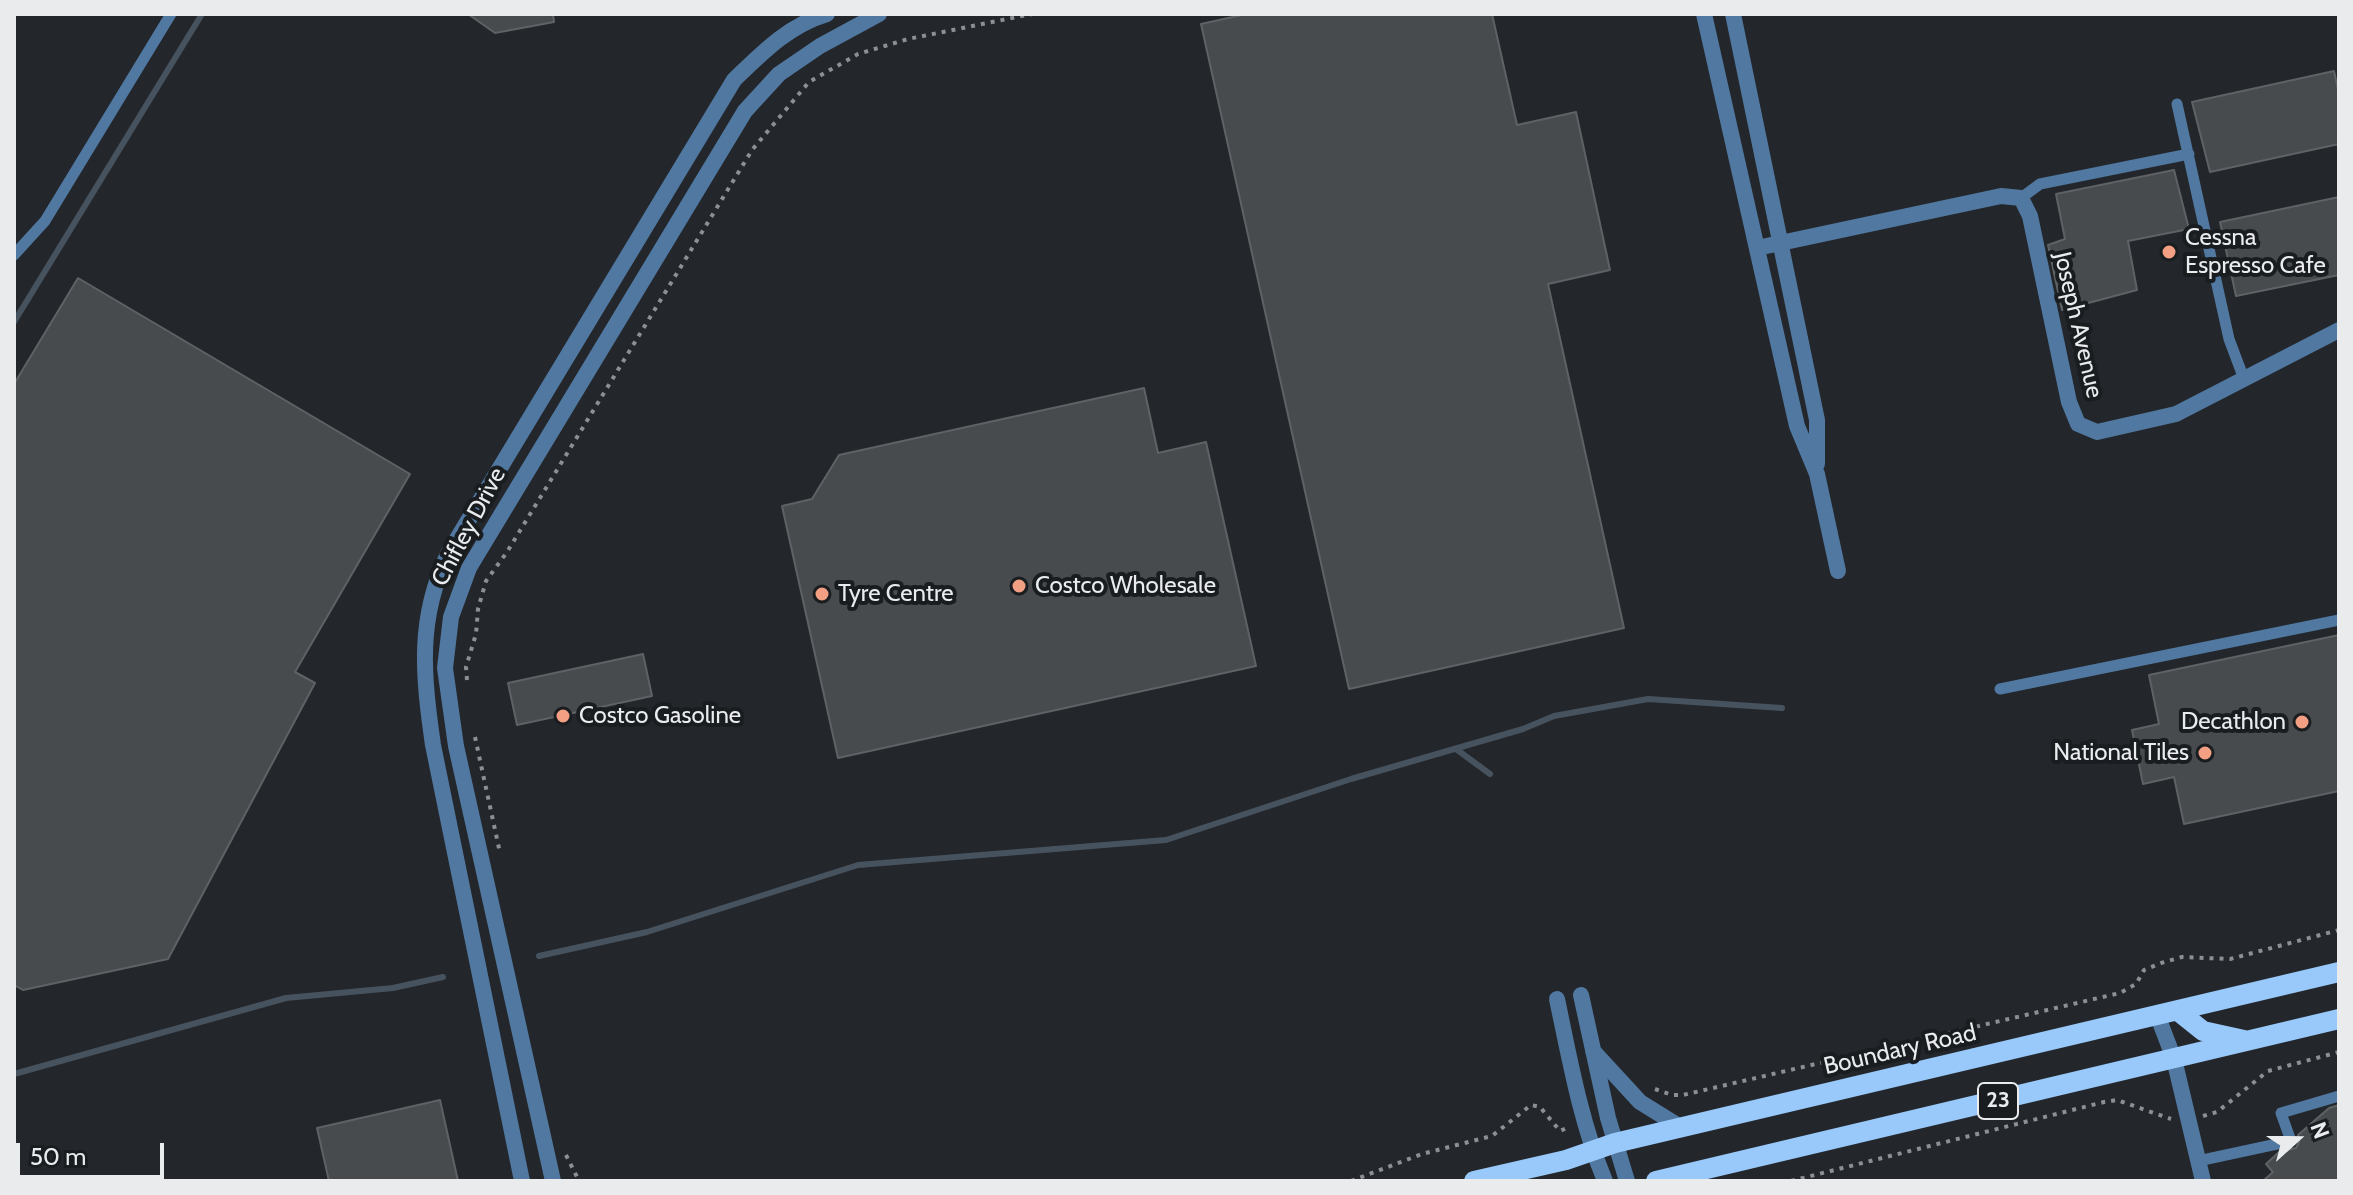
<!DOCTYPE html>
<style>
body{margin:0}
#map{position:relative;width:2353px;height:1195px;overflow:hidden;background:#23262a;font-family:Cabin,sans-serif}
canvas{display:block}
.frame{position:absolute;inset:0;border:16px solid #e9ebed;pointer-events:none}
.north{position:absolute;left:2257px;top:1099px;width:80px;height:80px;-webkit-text-stroke:6px #1a1d20;paint-order:stroke;rotate:69deg;font-size:22px;font-weight:700;line-height:32px;text-align:center;color:#e9ebed}
.north::after{content:'';display:block;margin:auto;width:28px;height:36px;background:#e9ebed;clip-path:polygon(50% 0,100% 100%,50% 72%,0 100%)}
.scale{position:absolute;left:16px;top:1143px;width:148px;height:36px;box-sizing:border-box;border:4px solid #e9ebed;border-top:0;padding-left:10px;font-size:24px;line-height:28px;white-space:nowrap;color:#e9ebed;-webkit-text-stroke:6px #1a1d20;paint-order:stroke}
</style>
<div id="map">
<canvas width="2353" height="1195"></canvas>
<div class="frame"></div>
<div class="north">N</div>
<div class="scale">50 m</div>
</div>
<script>
const c = document.querySelector('canvas').getContext('2d');
c.lineJoin = 'round';
function trace(path, color, width, dash) { c.strokeStyle = color; c.lineWidth = width; c.lineCap = dash ? 'butt' : 'round'; c.setLineDash(dash || []); c.stroke(path); }
function paint(path, color) { c.fillStyle = color; c.fill(path, 'evenodd'); }
function label(font, color, halo, rows, align = 'center') {
  c.font = font + ' Cabin,sans-serif'; c.lineWidth = 8; c.setLineDash([]); c.textBaseline = 'middle'; c.strokeStyle = halo; c.fillStyle = color; for (const [text, x, y, turn = 0] of rows) {
    c.save(); c.translate(x, y); c.rotate((+turn || 0) * Math.PI / 180); c.textAlign = isNaN(turn) ? turn : align; if (halo) c.strokeText(text, 0, 0); c.fillText(text, 0, 0); c.restore();
  }
}
const stream = new Path2D(`
 M 14,322 L 202,14
 M 1456,749 L 1490,774
 M 539,956 L 647,932 L 858,865 L 1166,840 L 1351,779 L 1523,729 L 1554,716 L 1648,699 L 1782,708
 M 14,1074 L 286,998 L 393,988 L 443,977`);
const building = new Path2D(`
 M 468,14 L 553,14 L 554,22 L 495,33 Z
 M 1246,14 L 1492,14 L 1517,125 L 1576,112 L 1610,270 L 1548,284 L 1624,628 L 1349,689 L 1201,24 Z
 M 2334,71 L 2339,94 L 2339,144 L 2210,172 L 2192,102 Z
 M 2174,170 L 2189,229 L 2128,241 L 2137,290 L 2062,310 L 2048,245 L 2065,239 L 2056,194 Z
 M 2339,197 L 2339,275 L 2236,296 L 2220,222 Z
 M 78,278 L 410,474 L 295,672 L 315,683 L 168,959 L 23,990 L 14,985 L 14,384 Z
 M 1144,388 L 1158,453 L 1206,442 L 1256,666 L 838,758 L 782,506 L 812,499 L 839,455 Z
 M 2339,635 L 2339,791 L 2184,824 L 2174,777 L 2143,784 L 2132,730 L 2159,724 L 2149,675 Z
 M 643,654 L 652,696 L 517,725 L 508,683 Z
 M 440,1100 L 458,1181 L 329,1181 L 317,1128 Z
 M 2339,1105 L 2339,1181 L 2263,1181 L 2273,1172 L 2266,1164 L 2279,1152 L 2296,1148 L 2299,1142 L 2298,1135 L 2329,1108 Z`);
const path = new Path2D(`
 M 467,680 L 466,667 L 476,634 L 478,609 L 486,581 L 507,552 L 752,150 L 809,82 L 858,54 L 908,39 L 1032,14
 M 475,737 L 500,853
 M 1655,1089 L 1672,1095 L 1683,1095 L 2120,993 L 2136,984 L 2144,970 L 2161,963 L 2182,957 L 2230,959 L 2339,930
 M 2203,1116 L 2217,1112 L 2268,1071 L 2339,1052
 M 566,1155 L 579,1181
 M 1351,1181 L 1422,1154 L 1492,1136 L 1531,1105 L 1540,1107 L 1560,1131 L 1569,1127
 M 1791,1181 L 2104,1102 L 2117,1100 L 2171,1119`);
const service = new Path2D(`
 M 2177,104 L 2229,339 L 2244,379
 M 2021,198 L 2040,184 L 2189,154
 M 14,255 L 45,221 L 171,14
 M 2000,689 L 2339,620
 M 2198,1161 L 2291,1141 L 2281,1113 L 2339,1096`);
const minor = new Path2D(`
 M 1704,14 L 1797,426 L 1817,474 L 1838,571
 M 1733,14 L 1817,420 L 1817,464
 M 1757,248 L 2001,196 L 2021,198 L 2030,216 L 2069,402 L 2078,424 L 2097,432 L 2176,414 L 2339,330
 M 1581,995 L 1608,1118 L 1627,1181
 M 1557,999 C 1570,1061 1581,1123 1605,1181
 M 2158,1017 L 2174,1059 L 2203,1181
 M 1593,1051 L 1640,1102 L 1682,1128
 M 522,1181 L 433,745 C 423,675 417,619 448,554 L 734,80 C 762,53 789,25 827,14
 M 553,1181 L 456,746 L 445,668 L 451,617 L 469,568 L 478,553 L 745,111 L 779,74 L 820,46 L 879,14`);
const primary = new Path2D(`
 M 2178,1011 L 2203,1031 L 2244,1040
 M 1474,1181 L 1566,1160 L 1615,1143 L 2339,972
 M 1656,1181 L 2339,1019`);
const markers = [
 [2169,252,8,"#f39f84"],
 [1019,586,8,"#f39f84"],
 [822,594,8,"#f39f84"],
 [563,716,8,"#f39f84"],
 [2302,722,8,"#f39f84"],
 [2205,753,8,"#f39f84"]
];
const shields = [
 [1998,1101,40]
];
const shieldNames = [
 ["23",1998,1101]
];
const poiNames = [
 ["Cessna",2185,238],
 ["Espresso Cafe",2185,266],
 ["Costco Wholesale",1035,586],
 ["Tyre Centre",838,594],
 ["Costco Gasoline",579,716],
 ["Decathlon",2286,722,"right"],
 ["National Tiles",2189,753,"right"]
];
const streetNames = [
 ["Joseph Avenue",2078,325,77],
 ["Chifley Drive",469,527,-62],
 ["Boundary Road",1900,1050,-13]
];
trace(stream, '#47525f', 6);
paint(building, '#474b4e');
trace(building, '#5e6265', 2);
trace(path, '#8d8f92', 4, [4, 6]);
trace(service, '#5078a0', 11);
trace(minor, '#5078a0', 16);
trace(primary, '#98c9fa', 20);
for (const [x, y, r, color] of markers) { const dot = new Path2D(); dot.arc(x, y, r, 0, 2 * Math.PI); c.fillStyle = color; c.fill(dot); trace(dot, '#1a1d20', 3); }
for (const [x, y, w] of shields) { const box = new Path2D(); box.roundRect(x - w / 2, y - 18, w, 36, 6); c.fillStyle = '#1a1d20'; c.fill(box); trace(box, '#e9ebed', 2); }
label('bold 22px', '#e9ebed', null, shieldNames);
label('24px', '#e9ebed', '#1a1d20', poiNames, 'left');
label('24px', '#e9ebed', '#1a1d20', streetNames);
</script>
